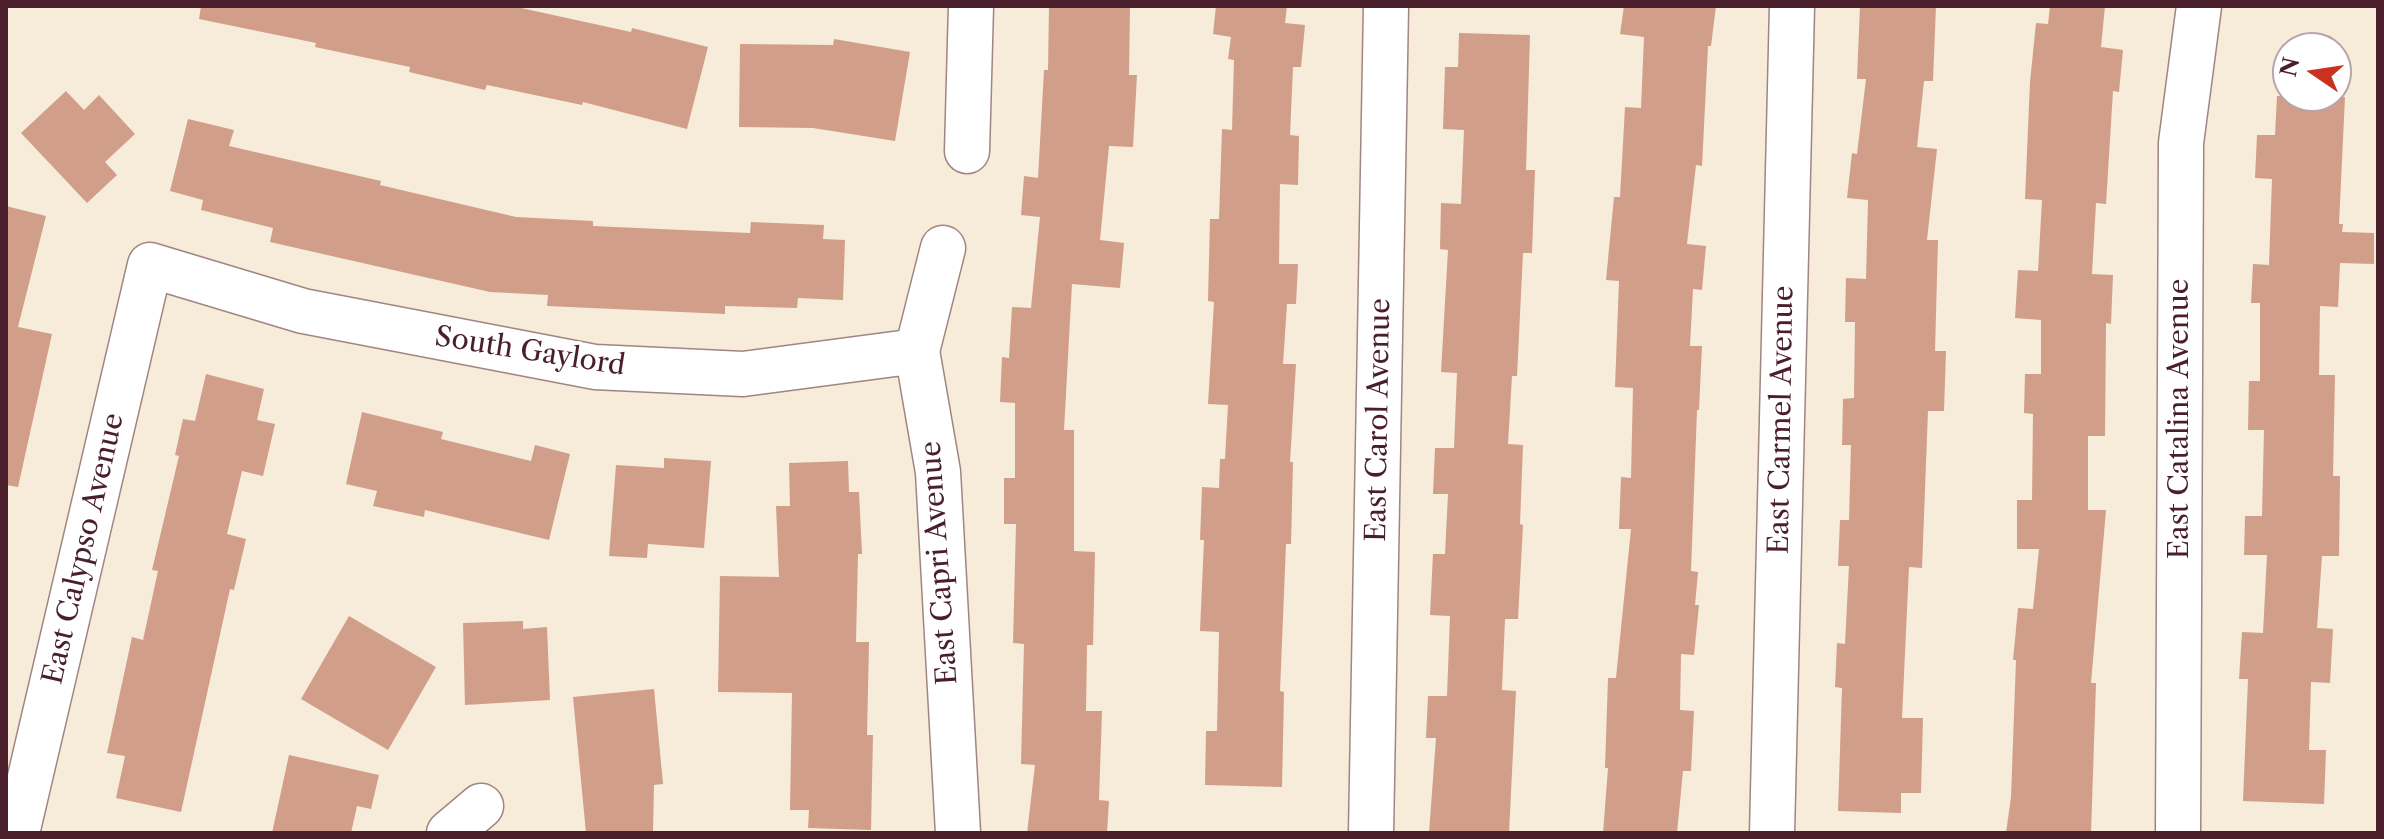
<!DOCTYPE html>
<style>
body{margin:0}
#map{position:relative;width:2384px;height:839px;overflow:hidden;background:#f7ebd9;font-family:"Libre Caslon Text",serif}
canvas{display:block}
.frame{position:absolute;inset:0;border:8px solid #4a1f2b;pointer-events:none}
.north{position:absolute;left:2272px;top:32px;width:80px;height:80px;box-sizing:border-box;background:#fff;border:2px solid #b7a5aa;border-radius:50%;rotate:283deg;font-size:22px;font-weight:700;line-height:32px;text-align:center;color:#4a1f2b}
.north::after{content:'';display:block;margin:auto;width:28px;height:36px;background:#c8321e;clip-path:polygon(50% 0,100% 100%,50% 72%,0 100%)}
</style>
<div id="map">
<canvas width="2384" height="839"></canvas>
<div class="frame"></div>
<div class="north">N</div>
</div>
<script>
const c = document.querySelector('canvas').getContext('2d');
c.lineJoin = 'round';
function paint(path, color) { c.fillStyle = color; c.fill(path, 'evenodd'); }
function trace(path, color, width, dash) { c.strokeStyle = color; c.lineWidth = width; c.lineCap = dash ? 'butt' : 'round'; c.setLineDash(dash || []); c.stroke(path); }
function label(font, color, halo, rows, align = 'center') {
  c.font = font + ' "Libre Caslon Text",serif'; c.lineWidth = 7; c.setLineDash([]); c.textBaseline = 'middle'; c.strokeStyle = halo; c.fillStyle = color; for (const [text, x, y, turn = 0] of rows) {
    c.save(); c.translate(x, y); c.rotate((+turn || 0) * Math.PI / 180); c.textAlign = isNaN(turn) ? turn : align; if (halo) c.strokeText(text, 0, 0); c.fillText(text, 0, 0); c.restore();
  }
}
const building = new Path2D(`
 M 201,6 L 512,6 L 631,32 L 632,28 L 708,47 L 687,129 L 583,102 L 582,105 L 487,85 L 485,90 L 409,72 L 410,67 L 315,47 L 316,43 L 199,19 Z
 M 1049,6 L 1130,6 L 1129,75 L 1137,75 L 1133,147 L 1109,146 L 1100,240 L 1124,243 L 1120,288 L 1072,284 L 1064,430 L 1074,430 L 1074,551 L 1095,552 L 1093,645 L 1087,645 L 1086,711 L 1102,711 L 1099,800 L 1109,801 L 1107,833 L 1027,833 L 1035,765 L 1021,764 L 1024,644 L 1013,643 L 1016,524 L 1004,524 L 1004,478 L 1015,478 L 1015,403 L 1000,402 L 1002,357 L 1009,358 L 1012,307 L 1031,308 L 1040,217 L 1021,215 L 1024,176 L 1038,178 L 1044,70 L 1048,70 Z
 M 1216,6 L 1287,6 L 1285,23 L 1305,25 L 1301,67 L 1293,67 L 1290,135 L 1299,136 L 1298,185 L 1280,184 L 1279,264 L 1298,264 L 1296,304 L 1287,304 L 1283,364 L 1296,364 L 1290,462 L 1293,462 L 1291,544 L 1286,544 L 1280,691 L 1284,692 L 1282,787 L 1205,785 L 1206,731 L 1217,731 L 1219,632 L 1200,631 L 1204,540 L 1200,540 L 1202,487 L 1219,488 L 1220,459 L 1225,459 L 1228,405 L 1208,404 L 1214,302 L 1208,301 L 1210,219 L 1219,219 L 1222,129 L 1232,130 L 1234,60 L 1228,59 L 1231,37 L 1213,34 Z
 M 1624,6 L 1716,6 L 1711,46 L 1708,46 L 1702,166 L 1696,165 L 1687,244 L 1706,246 L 1702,290 L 1693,289 L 1690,346 L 1702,346 L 1699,410 L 1697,410 L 1691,571 L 1698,572 L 1695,605 L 1699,605 L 1694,655 L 1681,654 L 1680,710 L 1694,711 L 1691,771 L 1683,771 L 1677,833 L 1603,833 L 1608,768 L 1605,768 L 1608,678 L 1616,678 L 1631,529 L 1619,529 L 1621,477 L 1631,478 L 1633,388 L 1615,387 L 1619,281 L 1606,280 L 1614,197 L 1620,197 L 1625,107 L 1641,108 L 1644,37 L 1620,34 Z
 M 1860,6 L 1936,6 L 1933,81 L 1924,81 L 1917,147 L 1937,149 L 1927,240 L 1938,240 L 1935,351 L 1946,351 L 1944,411 L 1928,411 L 1922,568 L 1909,567 L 1902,718 L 1923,718 L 1921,793 L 1901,793 L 1901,813 L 1838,811 L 1842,688 L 1835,687 L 1837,643 L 1845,644 L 1849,566 L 1838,566 L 1840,520 L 1849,520 L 1851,445 L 1842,445 L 1843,399 L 1854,398 L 1855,322 L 1845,322 L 1846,278 L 1866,279 L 1868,200 L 1847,198 L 1852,153 L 1857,154 L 1866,79 L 1857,79 Z
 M 2050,6 L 2105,6 L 2101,47 L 2123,50 L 2119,92 L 2113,91 L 2106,204 L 2096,203 L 2092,274 L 2113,275 L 2111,324 L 2106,323 L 2105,436 L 2088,436 L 2088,510 L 2106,510 L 2091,683 L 2096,683 L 2091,833 L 2006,833 L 2011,797 L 2016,660 L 2013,660 L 2018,608 L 2033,609 L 2039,549 L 2017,549 L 2017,500 L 2032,500 L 2033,414 L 2024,413 L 2025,374 L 2041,374 L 2041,320 L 2015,318 L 2018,270 L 2038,271 L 2042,200 L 2025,199 L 2030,82 L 2036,23 L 2048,24 Z
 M 1459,33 L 1530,35 L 1526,170 L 1535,170 L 1532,253 L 1523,253 L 1517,376 L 1512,376 L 1508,444 L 1523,445 L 1520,524 L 1523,525 L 1518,619 L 1505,619 L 1502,690 L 1516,691 L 1509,833 L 1429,833 L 1436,738 L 1426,738 L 1428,696 L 1447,696 L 1450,616 L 1430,615 L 1433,554 L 1445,554 L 1448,494 L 1433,494 L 1435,448 L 1454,448 L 1457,373 L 1441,372 L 1448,250 L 1440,249 L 1441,203 L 1461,204 L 1464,130 L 1443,129 L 1445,67 L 1458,67 Z
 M 834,39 L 910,52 L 895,141 L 813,128 L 739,127 L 740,44 L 833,45 Z
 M 66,91 L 84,110 L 99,95 L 135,134 L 105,162 L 117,175 L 87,203 L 21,133 Z
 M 2277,96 L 2345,97 L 2339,224 L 2343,224 L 2342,232 L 2374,233 L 2374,264 L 2340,263 L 2338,307 L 2320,306 L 2319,375 L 2335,375 L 2333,476 L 2340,476 L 2339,556 L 2322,556 L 2317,628 L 2333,629 L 2330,683 L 2311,682 L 2309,750 L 2326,750 L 2324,804 L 2243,801 L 2248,679 L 2239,679 L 2242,632 L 2263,633 L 2267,555 L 2244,555 L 2245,516 L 2262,516 L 2264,430 L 2248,430 L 2249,381 L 2260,381 L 2260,303 L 2251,303 L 2253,264 L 2269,265 L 2272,179 L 2255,178 L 2257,135 L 2275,135 Z
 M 188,119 L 234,130 L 229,146 L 381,181 L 380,185 L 516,217 L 593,221 L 593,226 L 750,233 L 751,222 L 824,225 L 823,239 L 845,240 L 843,300 L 798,298 L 797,308 L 725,306 L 725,314 L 547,306 L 548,295 L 490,292 L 270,242 L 273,228 L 201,210 L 203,200 L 170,191 Z
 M 6,206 L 46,216 L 18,327 L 52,334 L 18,487 L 6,485 Z
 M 206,374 L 264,389 L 257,420 L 275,424 L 263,476 L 242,471 L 227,534 L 246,539 L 234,590 L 230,589 L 181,812 L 116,798 L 125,756 L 107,753 L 132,637 L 143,640 L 158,571 L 152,570 L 179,456 L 175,455 L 183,419 L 195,421 Z
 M 362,412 L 443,432 L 441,439 L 531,461 L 535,445 L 570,454 L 549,540 L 425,510 L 424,517 L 373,506 L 377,491 L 346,484 Z
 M 664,458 L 711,461 L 704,548 L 648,544 L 647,558 L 609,556 L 616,465 L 664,468 Z
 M 848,461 L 849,492 L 859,492 L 862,554 L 858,554 L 856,642 L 869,642 L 867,735 L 873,735 L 871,830 L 808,828 L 809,810 L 790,810 L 792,693 L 718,692 L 720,576 L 779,577 L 776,506 L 790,506 L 789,463 Z
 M 349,616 L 436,667 L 388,750 L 301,699 Z
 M 523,621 L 523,629 L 547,627 L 550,700 L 465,705 L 463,623 Z
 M 654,689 L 663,784 L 654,785 L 653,833 L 586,833 L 573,697 Z
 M 289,755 L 379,775 L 371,809 L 357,806 L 351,833 L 272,833 Z`);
const minor = new Path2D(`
 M 967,151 L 971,6
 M 943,248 L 917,351 L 938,472 L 958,833
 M 17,833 L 150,265 L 303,311 L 595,367 L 743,374 L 917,351
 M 449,833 L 481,806
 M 1371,833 L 1386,6
 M 1772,833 L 1792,6
 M 2178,833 L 2181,143 L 2199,6`);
const streetNames = [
 ["South Gaylord",530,352,9],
 ["East Catalina Avenue",2180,419,-90],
 ["East Carol Avenue",1379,420,-89],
 ["East Carmel Avenue",1782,420,-89],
 ["East Calypso Avenue",84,549,-77],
 ["East Capri Avenue",940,563,-94]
];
paint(building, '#d19f89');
trace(minor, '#a08582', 47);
trace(minor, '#fff', 44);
label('28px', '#4a1f2b', '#fff', streetNames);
</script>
